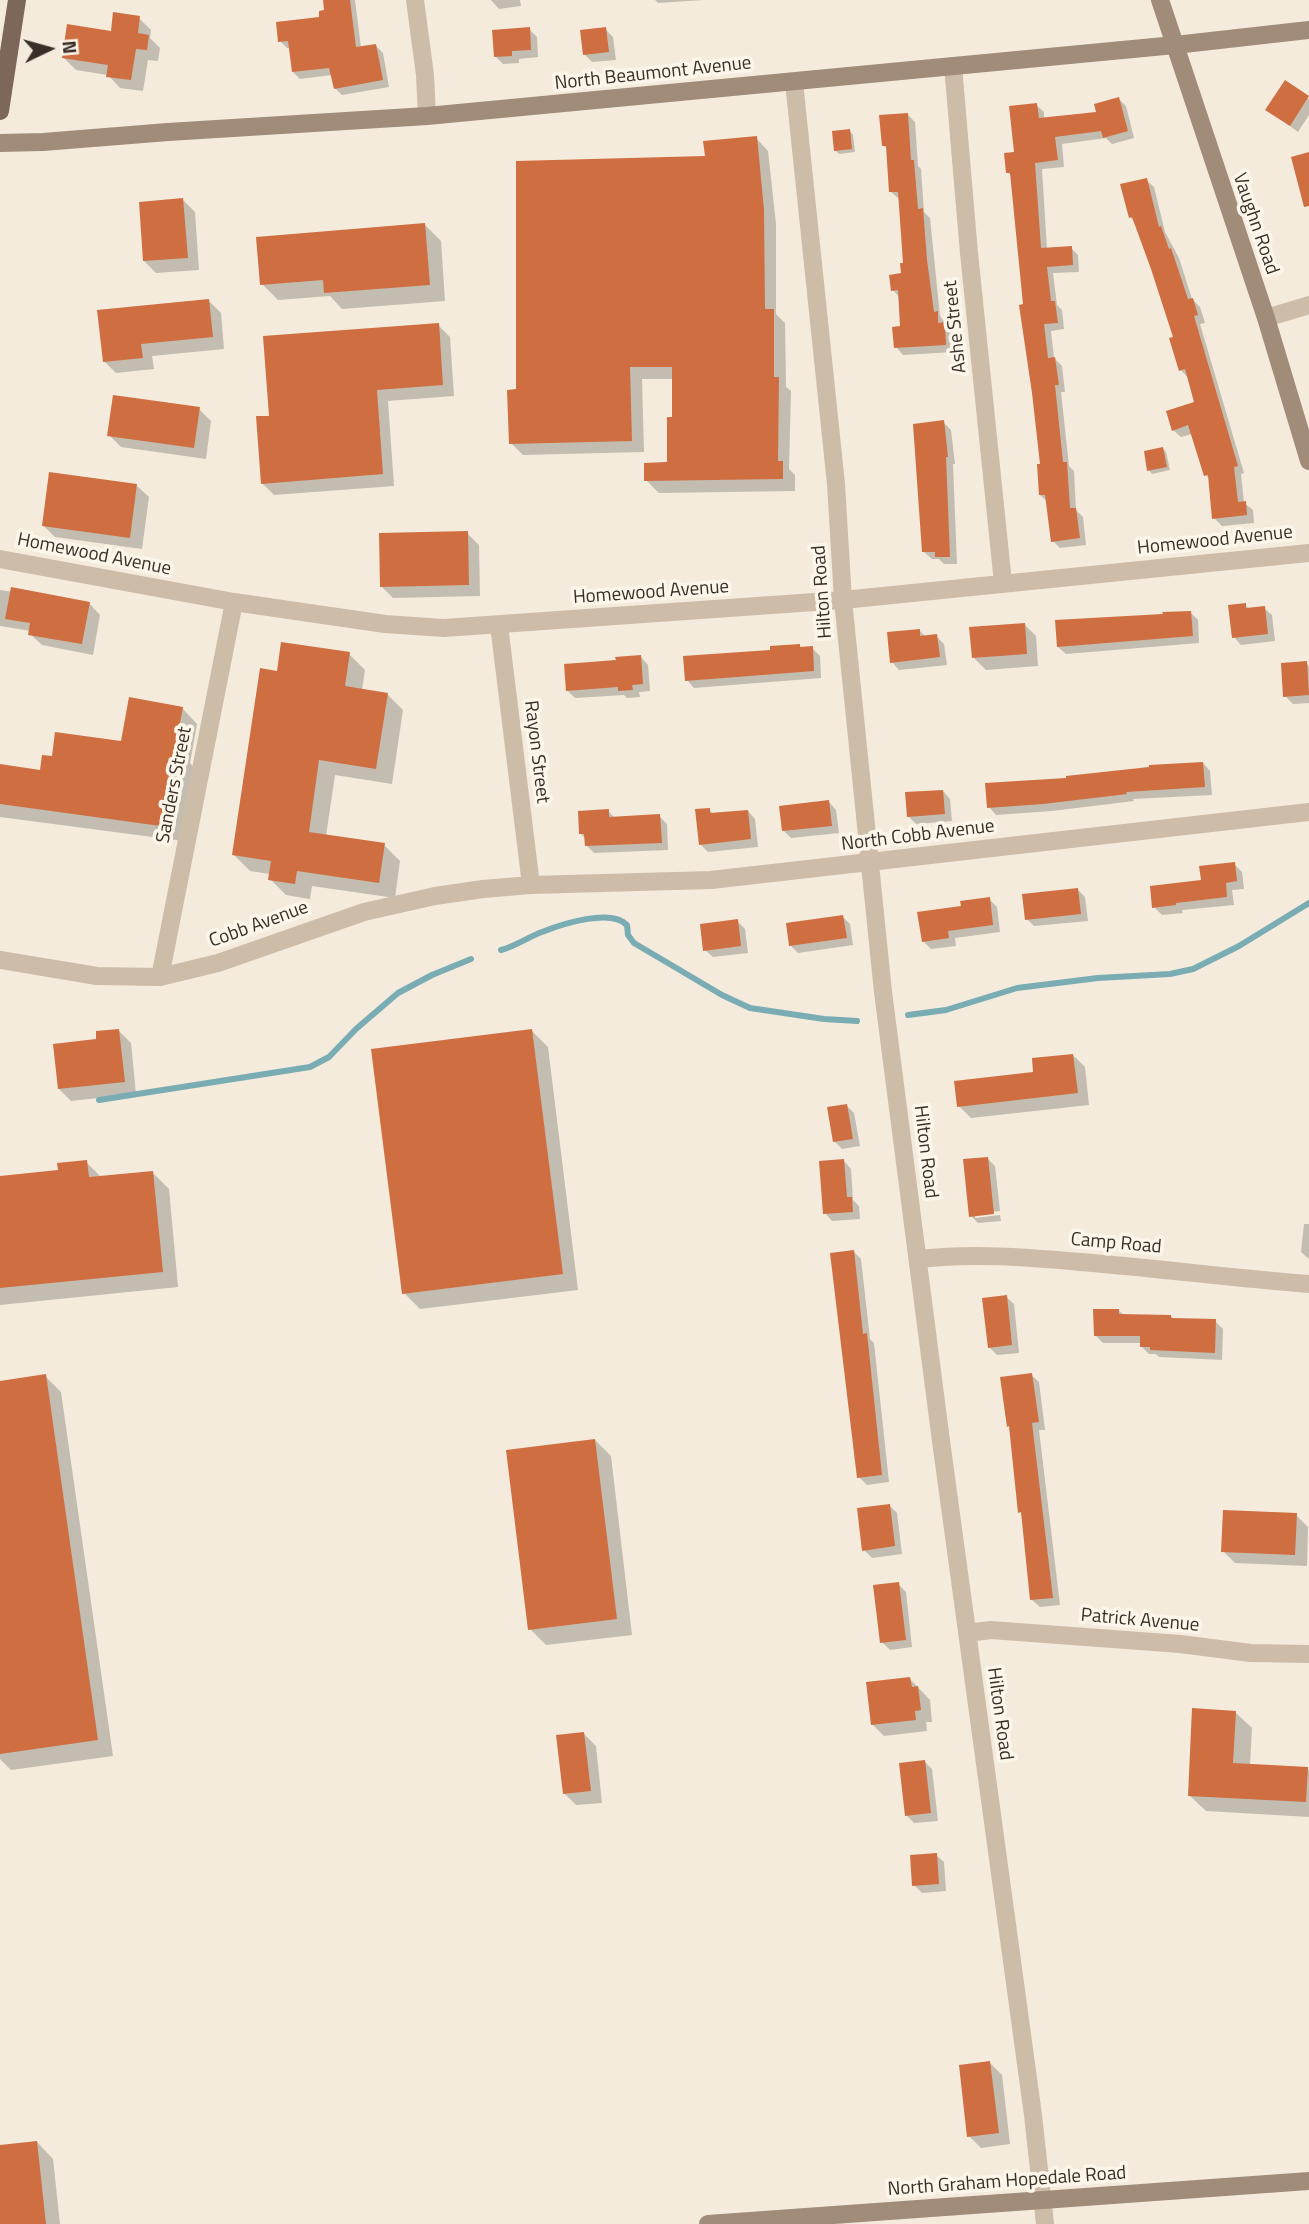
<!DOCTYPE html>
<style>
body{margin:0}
#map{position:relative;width:1309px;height:2224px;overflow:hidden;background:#f4ebdd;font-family:"Titillium Web",sans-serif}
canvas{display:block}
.north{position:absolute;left:14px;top:14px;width:70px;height:70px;-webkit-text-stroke:5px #fbf5ea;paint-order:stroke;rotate:85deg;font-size:19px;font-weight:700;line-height:28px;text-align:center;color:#392f28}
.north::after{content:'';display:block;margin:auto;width:24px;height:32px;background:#392f28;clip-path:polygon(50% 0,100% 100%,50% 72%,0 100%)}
</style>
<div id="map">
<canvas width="1309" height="2224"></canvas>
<div class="north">N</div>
</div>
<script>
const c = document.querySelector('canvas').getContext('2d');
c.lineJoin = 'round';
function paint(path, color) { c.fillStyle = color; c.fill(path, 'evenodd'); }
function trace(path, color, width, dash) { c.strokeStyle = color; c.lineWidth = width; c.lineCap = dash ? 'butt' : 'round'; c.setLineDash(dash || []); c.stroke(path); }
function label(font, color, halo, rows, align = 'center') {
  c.font = font + ' "Titillium Web",sans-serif'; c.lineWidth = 7; c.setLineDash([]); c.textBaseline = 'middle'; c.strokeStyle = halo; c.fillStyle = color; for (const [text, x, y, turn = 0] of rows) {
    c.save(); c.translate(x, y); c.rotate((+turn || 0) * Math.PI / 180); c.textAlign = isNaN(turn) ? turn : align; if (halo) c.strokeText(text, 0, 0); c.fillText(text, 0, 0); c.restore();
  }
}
const shadow = new Path2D(`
 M 325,0 L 355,0 L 361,48 L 376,46 L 383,53 L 389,87 L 342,95 L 335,88 L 332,75 L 300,79 L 293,72 L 291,48 L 287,48 L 280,41 L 321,19 L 326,12 Z
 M 491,0 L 520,0 L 521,6 L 499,9 Z
 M 655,0 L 703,0 L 658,3 Z
 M 139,18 L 151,30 L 150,38 L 160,48 L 158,61 L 148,60 L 143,91 L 120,88 L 108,75 L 76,70 L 64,58 Z
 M 529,29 L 537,37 L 538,57 L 519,59 L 519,63 L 503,64 L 495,56 Z
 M 605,29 L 613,37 L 616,60 L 592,62 L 584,54 Z
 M 1285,83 L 1309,99 L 1309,115 L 1298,132 L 1268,110 Z
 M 1119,99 L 1126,106 L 1134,138 L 1112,144 L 1106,138 L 1062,144 L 1064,167 L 1042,169 L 1047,249 L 1071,248 L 1078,255 L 1079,272 L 1053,273 L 1057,305 L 1062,310 L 1064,329 L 1051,331 L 1054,358 L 1062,366 L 1065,392 L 1061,392 L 1069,466 L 1074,471 L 1076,510 L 1083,517 L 1086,545 L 1060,548 L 1053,541 L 1048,502 L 1040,495 L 1041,465 L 1012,177 L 1008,172 L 1036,105 L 1044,112 L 1044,120 L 1099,114 Z
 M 907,114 L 915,122 L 918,166 L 921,169 L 924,212 L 930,218 L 940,316 L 952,332 L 953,352 L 903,355 L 896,347 L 902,327 L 900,298 L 893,290 L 903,275 L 905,264 L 899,199 L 891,192 L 888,150 L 884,145 Z
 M 850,131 L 853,135 L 855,152 L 839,154 L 835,150 Z
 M 756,138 L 768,151 L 776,224 L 776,314 L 785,323 L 786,387 L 791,391 L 789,469 L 795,475 L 795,491 L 659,493 L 646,480 L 668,464 L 674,419 L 674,379 L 642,379 L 644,452 L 523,455 L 511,443 L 518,391 L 707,157 Z
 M 1146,180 L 1154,187 L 1165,232 L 1179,258 L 1192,299 L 1200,307 L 1205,323 L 1200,324 L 1244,473 L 1241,474 L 1244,503 L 1253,510 L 1254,523 L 1222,526 L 1214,518 L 1210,480 L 1206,475 L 1192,434 L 1181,437 L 1173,430 L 1196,403 L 1189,379 L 1181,370 L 1175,338 L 1136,223 L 1130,217 Z
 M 183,200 L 195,212 L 199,270 L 156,273 L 144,261 Z
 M 425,225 L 441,241 L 445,301 L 342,309 L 330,296 L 278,300 L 262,284 Z
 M 209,301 L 221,313 L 224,349 L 152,356 L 154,369 L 116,373 L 104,361 Z
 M 438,325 L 450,337 L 454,396 L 388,401 L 394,486 L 274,495 L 262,483 L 271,417 Z
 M 199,409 L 211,421 L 206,459 L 121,447 L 109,435 Z
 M 943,422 L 951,430 L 955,464 L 953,464 L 957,564 L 944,564 L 939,559 L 932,559 L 924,552 Z
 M 1163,449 L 1166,452 L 1170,470 L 1152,474 L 1149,470 Z
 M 137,486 L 149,497 L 142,549 L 55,537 L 43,525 Z
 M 467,533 L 479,545 L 480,596 L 393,598 L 381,586 Z
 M 0,590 L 89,603 L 100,615 L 93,655 L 42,645 L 30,634 L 31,631 L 0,626 Z
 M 1245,605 L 1249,609 L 1264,608 L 1272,615 L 1275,641 L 1241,645 L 1234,637 Z
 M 1190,612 L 1198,620 L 1199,643 L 1066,654 L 1058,647 Z
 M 1024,624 L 1036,636 L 1038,666 L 986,670 L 974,658 Z
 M 919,630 L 926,637 L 936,636 L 944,644 L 947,665 L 899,670 L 892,662 Z
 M 800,646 L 803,648 L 812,648 L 820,656 L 821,678 L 694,688 L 687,680 L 772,652 Z
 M 349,654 L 365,670 L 362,690 L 387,694 L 403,710 L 392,784 L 335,775 L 326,836 L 384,845 L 400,861 L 395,898 L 312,886 L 310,899 L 286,895 L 270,879 L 270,874 L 250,871 L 234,855 L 279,673 Z
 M 641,657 L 648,665 L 650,691 L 639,692 L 640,697 L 627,698 L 624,695 L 575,698 L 568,691 L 617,662 Z
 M 1306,663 L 1309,666 L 1309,703 L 1293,704 L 1285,696 Z
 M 182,708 L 197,724 L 190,763 L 193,766 L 183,841 L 0,817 L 0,766 L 42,772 L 53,758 L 122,743 Z
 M 1203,763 L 1210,771 L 1212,795 L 1133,799 L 1134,801 L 1052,811 L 996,815 L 989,807 L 1068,780 Z
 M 943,791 L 950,799 L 952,821 L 916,824 L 908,816 Z
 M 829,802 L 836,810 L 839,833 L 791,838 L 783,830 Z
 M 709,809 L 714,815 L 748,811 L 755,819 L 758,847 L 708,852 L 700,844 Z
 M 608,811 L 615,818 L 659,816 L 667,824 L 668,850 L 594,853 L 586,845 L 586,839 L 581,834 Z
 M 1234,864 L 1242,872 L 1244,889 L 1232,890 L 1234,905 L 1182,910 L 1183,913 L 1162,915 L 1154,907 Z
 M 1078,890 L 1085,897 L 1088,921 L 1034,926 L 1027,919 Z
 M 989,899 L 997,907 L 1000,932 L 955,938 L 956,946 L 931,949 L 923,941 L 963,907 Z
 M 843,917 L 850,924 L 853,945 L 798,953 L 790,945 Z
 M 737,921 L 745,929 L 748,953 L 713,957 L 705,950 Z
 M 119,1031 L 131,1043 L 136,1094 L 71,1101 L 59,1089 L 98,1041 Z
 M 532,1031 L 548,1047 L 578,1290 L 420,1309 L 404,1293 Z
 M 1073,1055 L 1085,1067 L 1089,1105 L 971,1118 L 959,1106 Z
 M 846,1105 L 854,1113 L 860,1146 L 842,1149 L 834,1141 Z
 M 987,1158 L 995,1166 L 1000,1211 L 975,1214 L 975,1218 L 1000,1215 L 1001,1221 L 978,1223 L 971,1216 Z
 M 844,1161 L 851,1169 L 853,1200 L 859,1206 L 860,1219 L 832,1221 L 825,1213 Z
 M 86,1162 L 102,1178 L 153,1173 L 169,1189 L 178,1287 L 0,1305 L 0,1178 L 60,1172 Z
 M 1304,1224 L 1309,1224 L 1309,1259 L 1301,1252 Z
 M 853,1251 L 861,1259 L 870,1339 L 874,1343 L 889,1482 L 867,1485 L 859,1477 Z
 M 1006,1297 L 1014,1304 L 1019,1353 L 997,1355 L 989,1347 Z
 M 1118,1310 L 1124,1315 L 1171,1316 L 1174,1320 L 1215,1321 L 1223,1329 L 1222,1360 L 1159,1357 L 1156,1354 L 1149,1354 L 1141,1346 L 1141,1343 L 1103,1343 L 1095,1335 Z
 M 1031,1375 L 1039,1382 L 1045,1430 L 1039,1430 L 1060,1605 L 1040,1607 L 1032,1600 L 1023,1514 L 1020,1512 L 1011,1428 L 1009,1426 Z
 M 45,1376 L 61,1392 L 113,1756 L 11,1770 L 0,1759 L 0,1383 Z
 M 595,1440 L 611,1456 L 632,1635 L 546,1645 L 530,1629 Z
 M 889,1505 L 897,1513 L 902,1554 L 872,1558 L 864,1550 Z
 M 1296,1515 L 1308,1527 L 1307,1566 L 1235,1563 L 1223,1551 Z
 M 898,1584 L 906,1592 L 912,1647 L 890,1650 L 882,1642 Z
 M 910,1679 L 930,1700 L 932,1722 L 926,1722 L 927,1731 L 884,1736 L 872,1724 Z
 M 1235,1712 L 1252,1728 L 1250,1765 L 1307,1768 L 1309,1770 L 1309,1817 L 1206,1811 L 1189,1795 Z
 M 584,1734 L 596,1746 L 602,1803 L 576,1805 L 564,1793 Z
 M 925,1762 L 932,1769 L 938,1821 L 914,1823 L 906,1815 Z
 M 936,1855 L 944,1862 L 946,1891 L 922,1893 L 914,1885 Z
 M 990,2063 L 1002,2075 L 1010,2144 L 981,2148 L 969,2136 Z
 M 37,2142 L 53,2159 L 60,2224 L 0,2224 L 0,2146 Z`);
const stream = new Path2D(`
 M 501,950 C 516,946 528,937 542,932 C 562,924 611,908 627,925 L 628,935 L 634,943 L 722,995 L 750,1008 L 824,1019 L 857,1021
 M 908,1015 L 946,1010 L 1017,988 L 1098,978 L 1170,974 L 1193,969 L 1239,946 L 1309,903
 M 99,1100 L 310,1067 L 329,1057 L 356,1029 L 398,993 L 432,975 L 471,959`);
const building = new Path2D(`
 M 323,0 L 350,0 L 356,47 L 376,44 L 383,80 L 334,89 L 329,68 L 292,72 L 288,41 L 278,42 L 276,22 L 319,17 L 319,11 L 324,10 Z
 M 113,12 L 140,16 L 138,33 L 149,35 L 147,50 L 136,49 L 131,80 L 106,77 L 108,65 L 62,58 L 67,24 L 111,31 Z
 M 530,27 L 531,50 L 512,51 L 512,56 L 494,57 L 492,30 Z
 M 606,27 L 609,52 L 583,55 L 580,30 Z
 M 1285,80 L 1309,96 L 1290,126 L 1265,110 Z
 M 1119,97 L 1128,131 L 1103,138 L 1101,131 L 1055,137 L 1058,160 L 1035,163 L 1041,248 L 1072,246 L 1073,265 L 1047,267 L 1051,301 L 1055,301 L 1058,323 L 1044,324 L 1048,358 L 1055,357 L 1059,385 L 1055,385 L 1063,462 L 1067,462 L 1070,508 L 1076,508 L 1080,538 L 1051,542 L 1045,495 L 1039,495 L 1037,464 L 1040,464 L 1032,393 L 1019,305 L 1023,304 L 1010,173 L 1006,173 L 1004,153 L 1014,152 L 1009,106 L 1037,103 L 1039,118 L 1096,112 L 1094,104 Z
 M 908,113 L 911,160 L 914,160 L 918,209 L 923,208 L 927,260 L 934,312 L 938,311 L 938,323 L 945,322 L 946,345 L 894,348 L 892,327 L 900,326 L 898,290 L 891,291 L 889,275 L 901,273 L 900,263 L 903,263 L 898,192 L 889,192 L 886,146 L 882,146 L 879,115 Z
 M 850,129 L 852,149 L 834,151 L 832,131 Z
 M 757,136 L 764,210 L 765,309 L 774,309 L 774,377 L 779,377 L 778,461 L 783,461 L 783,479 L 644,481 L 644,463 L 667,462 L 667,417 L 672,417 L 672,367 L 630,367 L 632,441 L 509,444 L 507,390 L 516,389 L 516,161 L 705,156 L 703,141 Z
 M 1309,152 L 1309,206 L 1304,207 L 1291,157 Z
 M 1147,178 L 1159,227 L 1161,226 L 1169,249 L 1171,248 L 1188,299 L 1193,298 L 1198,315 L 1194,316 L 1238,466 L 1234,467 L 1238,502 L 1246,501 L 1247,515 L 1212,519 L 1208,475 L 1204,476 L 1188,425 L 1172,431 L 1166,411 L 1194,402 L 1185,369 L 1179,371 L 1169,338 L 1173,337 L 1151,269 L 1132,217 L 1129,218 L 1120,184 Z
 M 183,198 L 188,258 L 143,261 L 139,202 Z
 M 425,223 L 430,285 L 324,293 L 323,280 L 260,285 L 256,237 Z
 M 209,299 L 213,337 L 141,344 L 143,358 L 103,362 L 97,310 Z
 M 439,323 L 443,385 L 377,390 L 383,474 L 261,484 L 256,416 L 269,416 L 263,336 Z
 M 113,395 L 200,407 L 194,448 L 107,436 Z
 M 944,420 L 948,457 L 946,457 L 950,557 L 935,557 L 935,552 L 922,552 L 913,424 Z
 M 1163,447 L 1167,467 L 1147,471 L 1144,451 Z
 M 49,472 L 137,484 L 130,538 L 42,526 Z
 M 468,531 L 469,585 L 380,587 L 379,533 Z
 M 11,587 L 90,602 L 82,644 L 28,635 L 30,623 L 5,619 Z
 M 1246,603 L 1246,608 L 1265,606 L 1268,634 L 1232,638 L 1228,605 Z
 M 1191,611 L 1193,636 L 1057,647 L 1055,620 L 1163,614 L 1162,612 Z
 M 1025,623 L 1027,654 L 972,658 L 969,627 Z
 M 920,629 L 920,636 L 937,634 L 940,657 L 890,663 L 887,632 Z
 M 281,642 L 350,652 L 345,686 L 388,693 L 376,769 L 319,760 L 309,832 L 385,843 L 379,883 L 297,871 L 295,884 L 268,880 L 271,861 L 232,855 L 260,668 L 277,671 Z
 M 800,644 L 800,647 L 813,646 L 814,671 L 685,681 L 683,656 L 770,650 L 770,646 Z
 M 641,655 L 643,684 L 632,685 L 633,690 L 618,691 L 618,687 L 566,691 L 564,664 L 616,660 L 615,657 Z
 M 1307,661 L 1309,695 L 1283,697 L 1281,663 Z
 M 129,697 L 183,707 L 175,749 L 178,749 L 168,827 L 0,804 L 0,764 L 40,770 L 42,755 L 52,756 L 55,732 L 121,741 Z
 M 1203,762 L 1205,787 L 1126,792 L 1127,794 L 1043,804 L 987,808 L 985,783 L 1066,778 L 1066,776 L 1149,767 L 1149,765 Z
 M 943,790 L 945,814 L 907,817 L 905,792 Z
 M 829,800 L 832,826 L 782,831 L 779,806 Z
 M 710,808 L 710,813 L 748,810 L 751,839 L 699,845 L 695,809 Z
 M 609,809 L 609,817 L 660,814 L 662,843 L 585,846 L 584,834 L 579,834 L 578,811 Z
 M 1235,862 L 1237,881 L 1226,883 L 1227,897 L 1176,903 L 1176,905 L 1152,908 L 1150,886 L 1201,880 L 1199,866 Z
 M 1078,888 L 1081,914 L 1025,920 L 1022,894 Z
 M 990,897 L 993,925 L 948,931 L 949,938 L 922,942 L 917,912 L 961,906 L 960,901 Z
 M 843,915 L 847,938 L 789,946 L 786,923 Z
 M 738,919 L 741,946 L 703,951 L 700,924 Z
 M 119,1029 L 125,1082 L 58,1089 L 53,1044 L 96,1039 L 96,1031 Z
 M 532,1029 L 563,1274 L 402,1294 L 371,1049 Z
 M 1073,1054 L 1078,1093 L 957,1107 L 954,1081 L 1033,1072 L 1032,1058 Z
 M 847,1104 L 853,1139 L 833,1142 L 827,1107 Z
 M 988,1157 L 994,1214 L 969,1217 L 963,1159 Z
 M 844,1159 L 847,1197 L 852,1197 L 853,1212 L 823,1214 L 819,1161 Z
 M 87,1160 L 89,1177 L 153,1171 L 163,1272 L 0,1288 L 0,1176 L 58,1170 L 57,1163 Z
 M 854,1250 L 863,1334 L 867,1333 L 882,1475 L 857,1478 L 830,1253 Z
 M 1007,1295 L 1012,1345 L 988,1348 L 982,1298 Z
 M 1093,1309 L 1119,1309 L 1119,1314 L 1171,1315 L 1171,1318 L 1216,1319 L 1215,1353 L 1150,1350 L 1150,1347 L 1140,1347 L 1140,1336 L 1094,1336 Z
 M 1032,1373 L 1039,1422 L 1032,1423 L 1053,1598 L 1030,1600 L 1021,1512 L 1018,1513 L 1009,1426 L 1007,1427 L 1000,1377 Z
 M 46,1374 L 98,1740 L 0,1754 L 0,1381 Z
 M 595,1439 L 617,1619 L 528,1630 L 506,1450 Z
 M 890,1504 L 895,1546 L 862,1551 L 857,1508 Z
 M 1223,1510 L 1297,1513 L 1295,1555 L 1221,1552 Z
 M 899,1582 L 906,1640 L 880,1643 L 873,1585 Z
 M 910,1677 L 912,1687 L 918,1686 L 921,1710 L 915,1711 L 916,1720 L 871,1725 L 866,1682 Z
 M 1192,1708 L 1236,1711 L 1233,1763 L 1308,1767 L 1306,1802 L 1188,1796 Z
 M 584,1732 L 591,1791 L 563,1794 L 556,1735 Z
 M 925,1760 L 931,1813 L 905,1816 L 899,1763 Z
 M 937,1853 L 939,1884 L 912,1886 L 910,1855 Z
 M 990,2061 L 999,2133 L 967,2137 L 959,2065 Z
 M 37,2141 L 46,2224 L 0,2224 L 0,2145 Z`);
const street = new Path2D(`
 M 415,0 L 425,75 L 427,116
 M 953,66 L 969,253 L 1003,583
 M 794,82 L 836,484 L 843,600 L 883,992 L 941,1441 L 1033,2115 L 1045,2224
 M 1266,318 L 1309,305
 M 0,559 L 234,602 L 385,624 L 444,628 L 843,600 L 1309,553
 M 499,625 L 531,885
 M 0,960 L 97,976 L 160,977 L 218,963 L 364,912 L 435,896 L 483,889 L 531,885 L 711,880 L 1309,812
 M 160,977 L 234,602
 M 919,1259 C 973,1253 1026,1257 1080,1262 C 1156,1268 1232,1278 1309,1284
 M 967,1633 L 991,1630 L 1180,1644 L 1251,1653 L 1309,1654`);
const secondary = new Path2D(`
 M 1160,0 L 1266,318 L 1309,461
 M 0,143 L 43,142 L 168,132 L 427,116 L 1175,45 L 1309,30
 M 708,2224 L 1309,2181`);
const primary = new Path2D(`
 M 0,111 L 17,0`);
const streetNames = [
 ["North Beaumont Avenue",653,74,-6],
 ["Vaughn Road",1255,224,71],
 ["Ashe Street",956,327,-96],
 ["Homewood Avenue",1215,541,-6],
 ["Homewood Avenue",94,555,11],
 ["Hilton Road",823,592,-94],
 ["Homewood Avenue",651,593,-4],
 ["Rayon Street",536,752,83],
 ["Sanders Street",175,785,-79],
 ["North Cobb Avenue",918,836,-7],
 ["Cobb Avenue",259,925,-20],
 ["Hilton Road",925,1152,83],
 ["Camp Road",1116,1244,5],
 ["Patrick Avenue",1140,1621,5],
 ["Hilton Road",999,1714,82],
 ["North Graham Hopedale Road",1007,2182,-4]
];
paint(shadow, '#0003');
trace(stream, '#7aacb3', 6);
paint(building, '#ce6e41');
trace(street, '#cdbca8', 18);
trace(secondary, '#a18b79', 18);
trace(primary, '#7c6759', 18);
label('19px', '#392f28', '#fbf5ea', streetNames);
</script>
